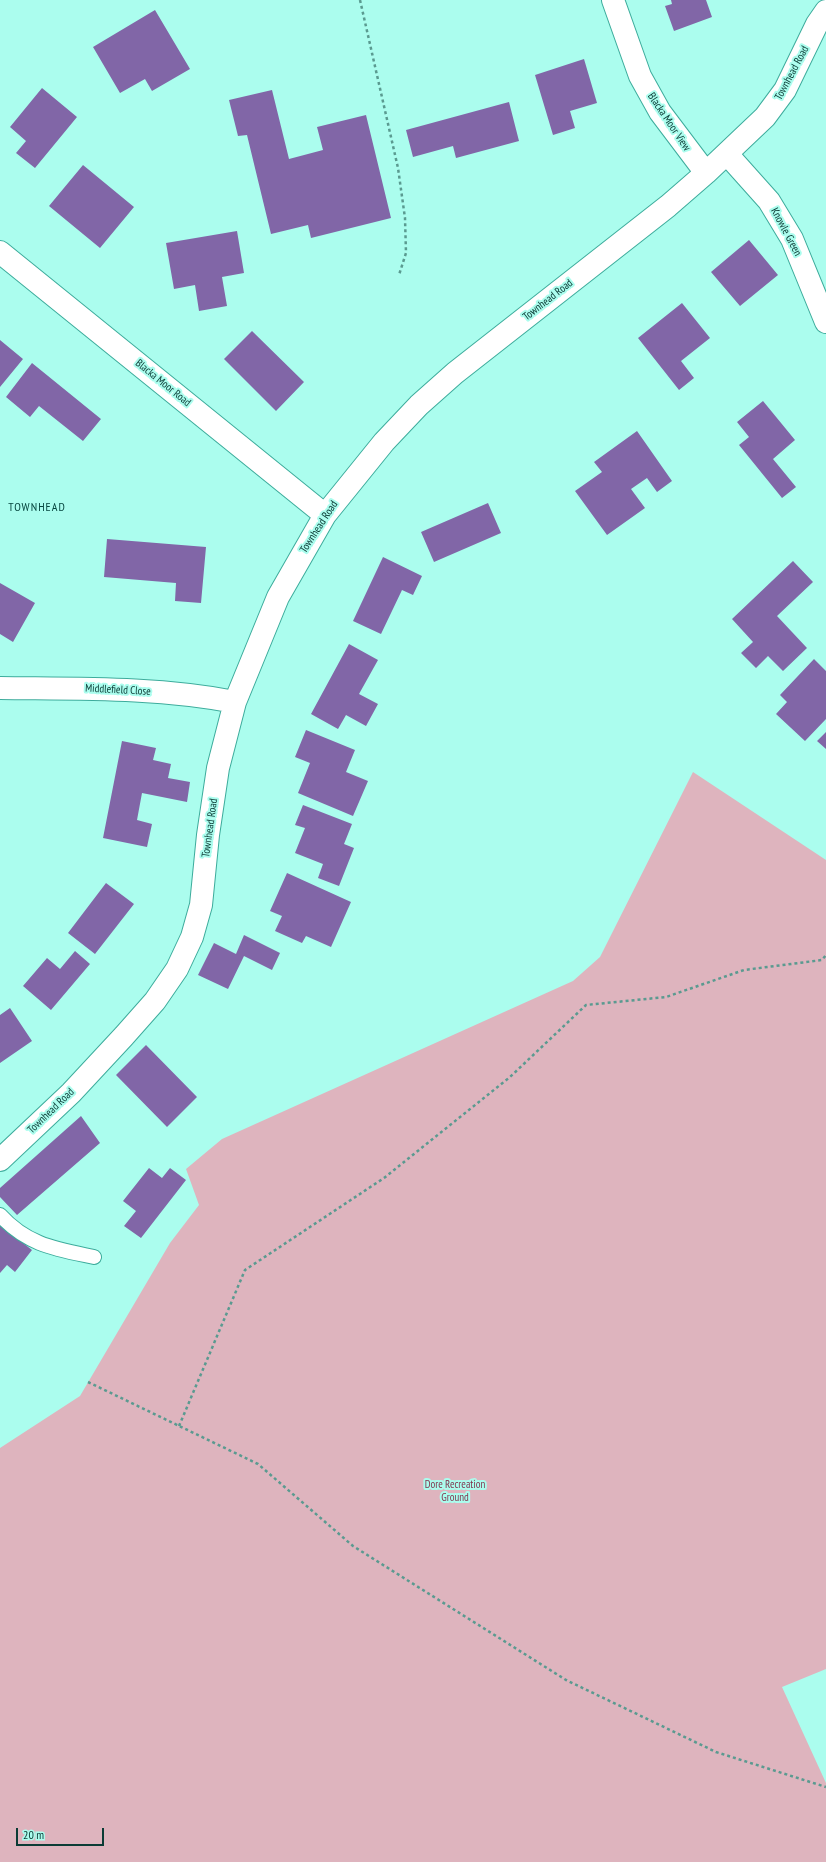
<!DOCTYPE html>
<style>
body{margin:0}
#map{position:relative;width:826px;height:1862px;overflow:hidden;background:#abfdee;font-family:"PT Sans Narrow",sans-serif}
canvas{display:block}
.scale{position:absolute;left:16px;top:1828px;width:88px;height:18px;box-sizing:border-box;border:2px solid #0b3b35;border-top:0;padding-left:5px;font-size:12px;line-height:14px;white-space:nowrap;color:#0b3b35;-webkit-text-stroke:3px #abfdee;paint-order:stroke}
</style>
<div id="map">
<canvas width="826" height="1862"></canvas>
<div class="scale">20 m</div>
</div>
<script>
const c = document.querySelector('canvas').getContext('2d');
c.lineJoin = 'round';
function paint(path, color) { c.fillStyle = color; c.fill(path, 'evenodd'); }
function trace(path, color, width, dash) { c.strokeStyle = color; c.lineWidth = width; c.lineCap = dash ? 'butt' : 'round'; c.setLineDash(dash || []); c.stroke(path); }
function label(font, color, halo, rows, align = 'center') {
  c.font = font + ' "PT Sans Narrow",sans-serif'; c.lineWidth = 4; c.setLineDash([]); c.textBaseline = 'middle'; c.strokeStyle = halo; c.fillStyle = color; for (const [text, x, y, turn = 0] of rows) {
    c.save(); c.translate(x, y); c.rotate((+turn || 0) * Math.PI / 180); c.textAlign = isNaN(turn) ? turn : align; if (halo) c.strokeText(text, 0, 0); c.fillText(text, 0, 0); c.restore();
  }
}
const green = new Path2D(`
 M 693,772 L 826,860 L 826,1669 L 782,1687 L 826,1783 L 826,1862 L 0,1862 L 0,1448 L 80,1396 L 170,1243 L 199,1205 L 186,1169 L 222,1139 L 573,981 L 600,957 Z`);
const building = new Path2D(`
 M 671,0 L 706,0 L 712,17 L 674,31 L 665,6 L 672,4 Z
 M 155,10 L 190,69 L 152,91 L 145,79 L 120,93 L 93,47 Z
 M 584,59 L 597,103 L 570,111 L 575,128 L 553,135 L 535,75 Z
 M 42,88 L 77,117 L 35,168 L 16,153 L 26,141 L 10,127 Z
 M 272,90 L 289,159 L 323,150 L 317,127 L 366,115 L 391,218 L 311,238 L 308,225 L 271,234 L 247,135 L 238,136 L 229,100 Z
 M 509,102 L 519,141 L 456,158 L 453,146 L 413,157 L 406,130 Z
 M 83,165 L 134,207 L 100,248 L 49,206 Z
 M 237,231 L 244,273 L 222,277 L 227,306 L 199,311 L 195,285 L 174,289 L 166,243 Z
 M 749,240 L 778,275 L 740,306 L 711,272 Z
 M 682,303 L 710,338 L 681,361 L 694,378 L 679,390 L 638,338 Z
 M 252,331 L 304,382 L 276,411 L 224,359 Z
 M 0,340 L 23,359 L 0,387 Z
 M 32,363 L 101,419 L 83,441 L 39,406 L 30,417 L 6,397 Z
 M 763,401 L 795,440 L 773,459 L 796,487 L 782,498 L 739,445 L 749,437 L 737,422 Z
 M 637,431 L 672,481 L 657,492 L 647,478 L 631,489 L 645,508 L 607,535 L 575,491 L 602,472 L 594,462 Z
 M 488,503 L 501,533 L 434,562 L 421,532 Z
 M 107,539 L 206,547 L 201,603 L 175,601 L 176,583 L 104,577 Z
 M 383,557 L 422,576 L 413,595 L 402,590 L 381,634 L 353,621 Z
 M 793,561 L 813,582 L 777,616 L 807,648 L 783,671 L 768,656 L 756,668 L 741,653 L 753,642 L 732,619 Z
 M 0,583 L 35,603 L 13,642 L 0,634 Z
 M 349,644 L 378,660 L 359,694 L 378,704 L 366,726 L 346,715 L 338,729 L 311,714 Z
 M 814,659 L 826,671 L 826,719 L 805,741 L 776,714 L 787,702 L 780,695 Z
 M 306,730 L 355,750 L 346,772 L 368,781 L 353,816 L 298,793 L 310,763 L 295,757 Z
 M 826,732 L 826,749 L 817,741 Z
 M 122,741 L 156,748 L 153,760 L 171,764 L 168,778 L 190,782 L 187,802 L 142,793 L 137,820 L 152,824 L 147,847 L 103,838 Z
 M 303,805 L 352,824 L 344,844 L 354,848 L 339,886 L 318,878 L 323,864 L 295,853 L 305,828 L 295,825 Z
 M 287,873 L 351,902 L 331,947 L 306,936 L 302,943 L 275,931 L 282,916 L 270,911 Z
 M 106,883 L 134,904 L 95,954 L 68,933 Z
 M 244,935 L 280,953 L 272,970 L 244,956 L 228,989 L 198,975 L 214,943 L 236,954 Z
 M 75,951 L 90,964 L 51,1010 L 23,986 L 47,958 L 60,969 Z
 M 10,1008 L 32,1041 L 0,1063 L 0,1015 Z
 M 146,1045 L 197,1097 L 167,1127 L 116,1075 Z
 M 81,1116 L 100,1143 L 17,1215 L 0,1197 L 0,1188 Z
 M 149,1168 L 162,1178 L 170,1168 L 186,1180 L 141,1238 L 124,1226 L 136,1211 L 123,1201 Z
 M 0,1225 L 32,1250 L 15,1272 L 7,1265 L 0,1273 Z`);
const path = new Path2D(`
 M 360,0 L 398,168 L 405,218 L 406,253 L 399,275
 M 88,1382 L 258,1464 L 353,1546 L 566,1680 L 716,1752 L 826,1787
 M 179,1426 L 245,1270 L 384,1178 L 510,1077 L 586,1005 L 666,997 L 744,970 L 822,960 L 826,955`);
const service = new Path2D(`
 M 0,1215 C 27,1245 56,1249 94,1257`);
const minor = new Path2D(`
 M 613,0 L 640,76 L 660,112 L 706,173
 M 727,154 L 769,201 L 792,239 L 826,322
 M 0,252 L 325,515
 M 0,688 C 78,689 157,687 235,702
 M 0,1160 L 71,1093 L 124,1036 L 155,1001 L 177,969 L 192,937 L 201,905 L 208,835 L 218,768 L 235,702 L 278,597 L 325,515 L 384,442 L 419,405 L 455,373 L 668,206 L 706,173 L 765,117 L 785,90 L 817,24 L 826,11`);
const streetNames = [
 ["Townhead Road",792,73,-62],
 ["Blacka Moor View",669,122,56],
 ["Knowle Green",786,232,62],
 ["Townhead Road",548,300,-38],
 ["Blacka Moor Road",163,383,39],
 ["Townhead Road",319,527,-57],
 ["Middlefield Close",118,690,3],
 ["Townhead Road",210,828,-82],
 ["Townhead Road",51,1111,-44]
];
const parkNames = [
 ["Dore Recreation",455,1485],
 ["Ground",455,1498]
];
const neighbourhoodNames = [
 ["TOWNHEAD",37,508]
];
paint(green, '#deb4be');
paint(building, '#8166a7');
trace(service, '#3dac9c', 16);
trace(minor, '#3dac9c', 24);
trace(path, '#5a9a90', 2.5, [3, 3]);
trace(service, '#fff', 14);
trace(minor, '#fff', 22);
label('11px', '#0b3b35', '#abfdee', streetNames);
label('11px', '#82344e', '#abfdee', parkNames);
c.letterSpacing = '1px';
label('12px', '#06463f', '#abfdee', neighbourhoodNames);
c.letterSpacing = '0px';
</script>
